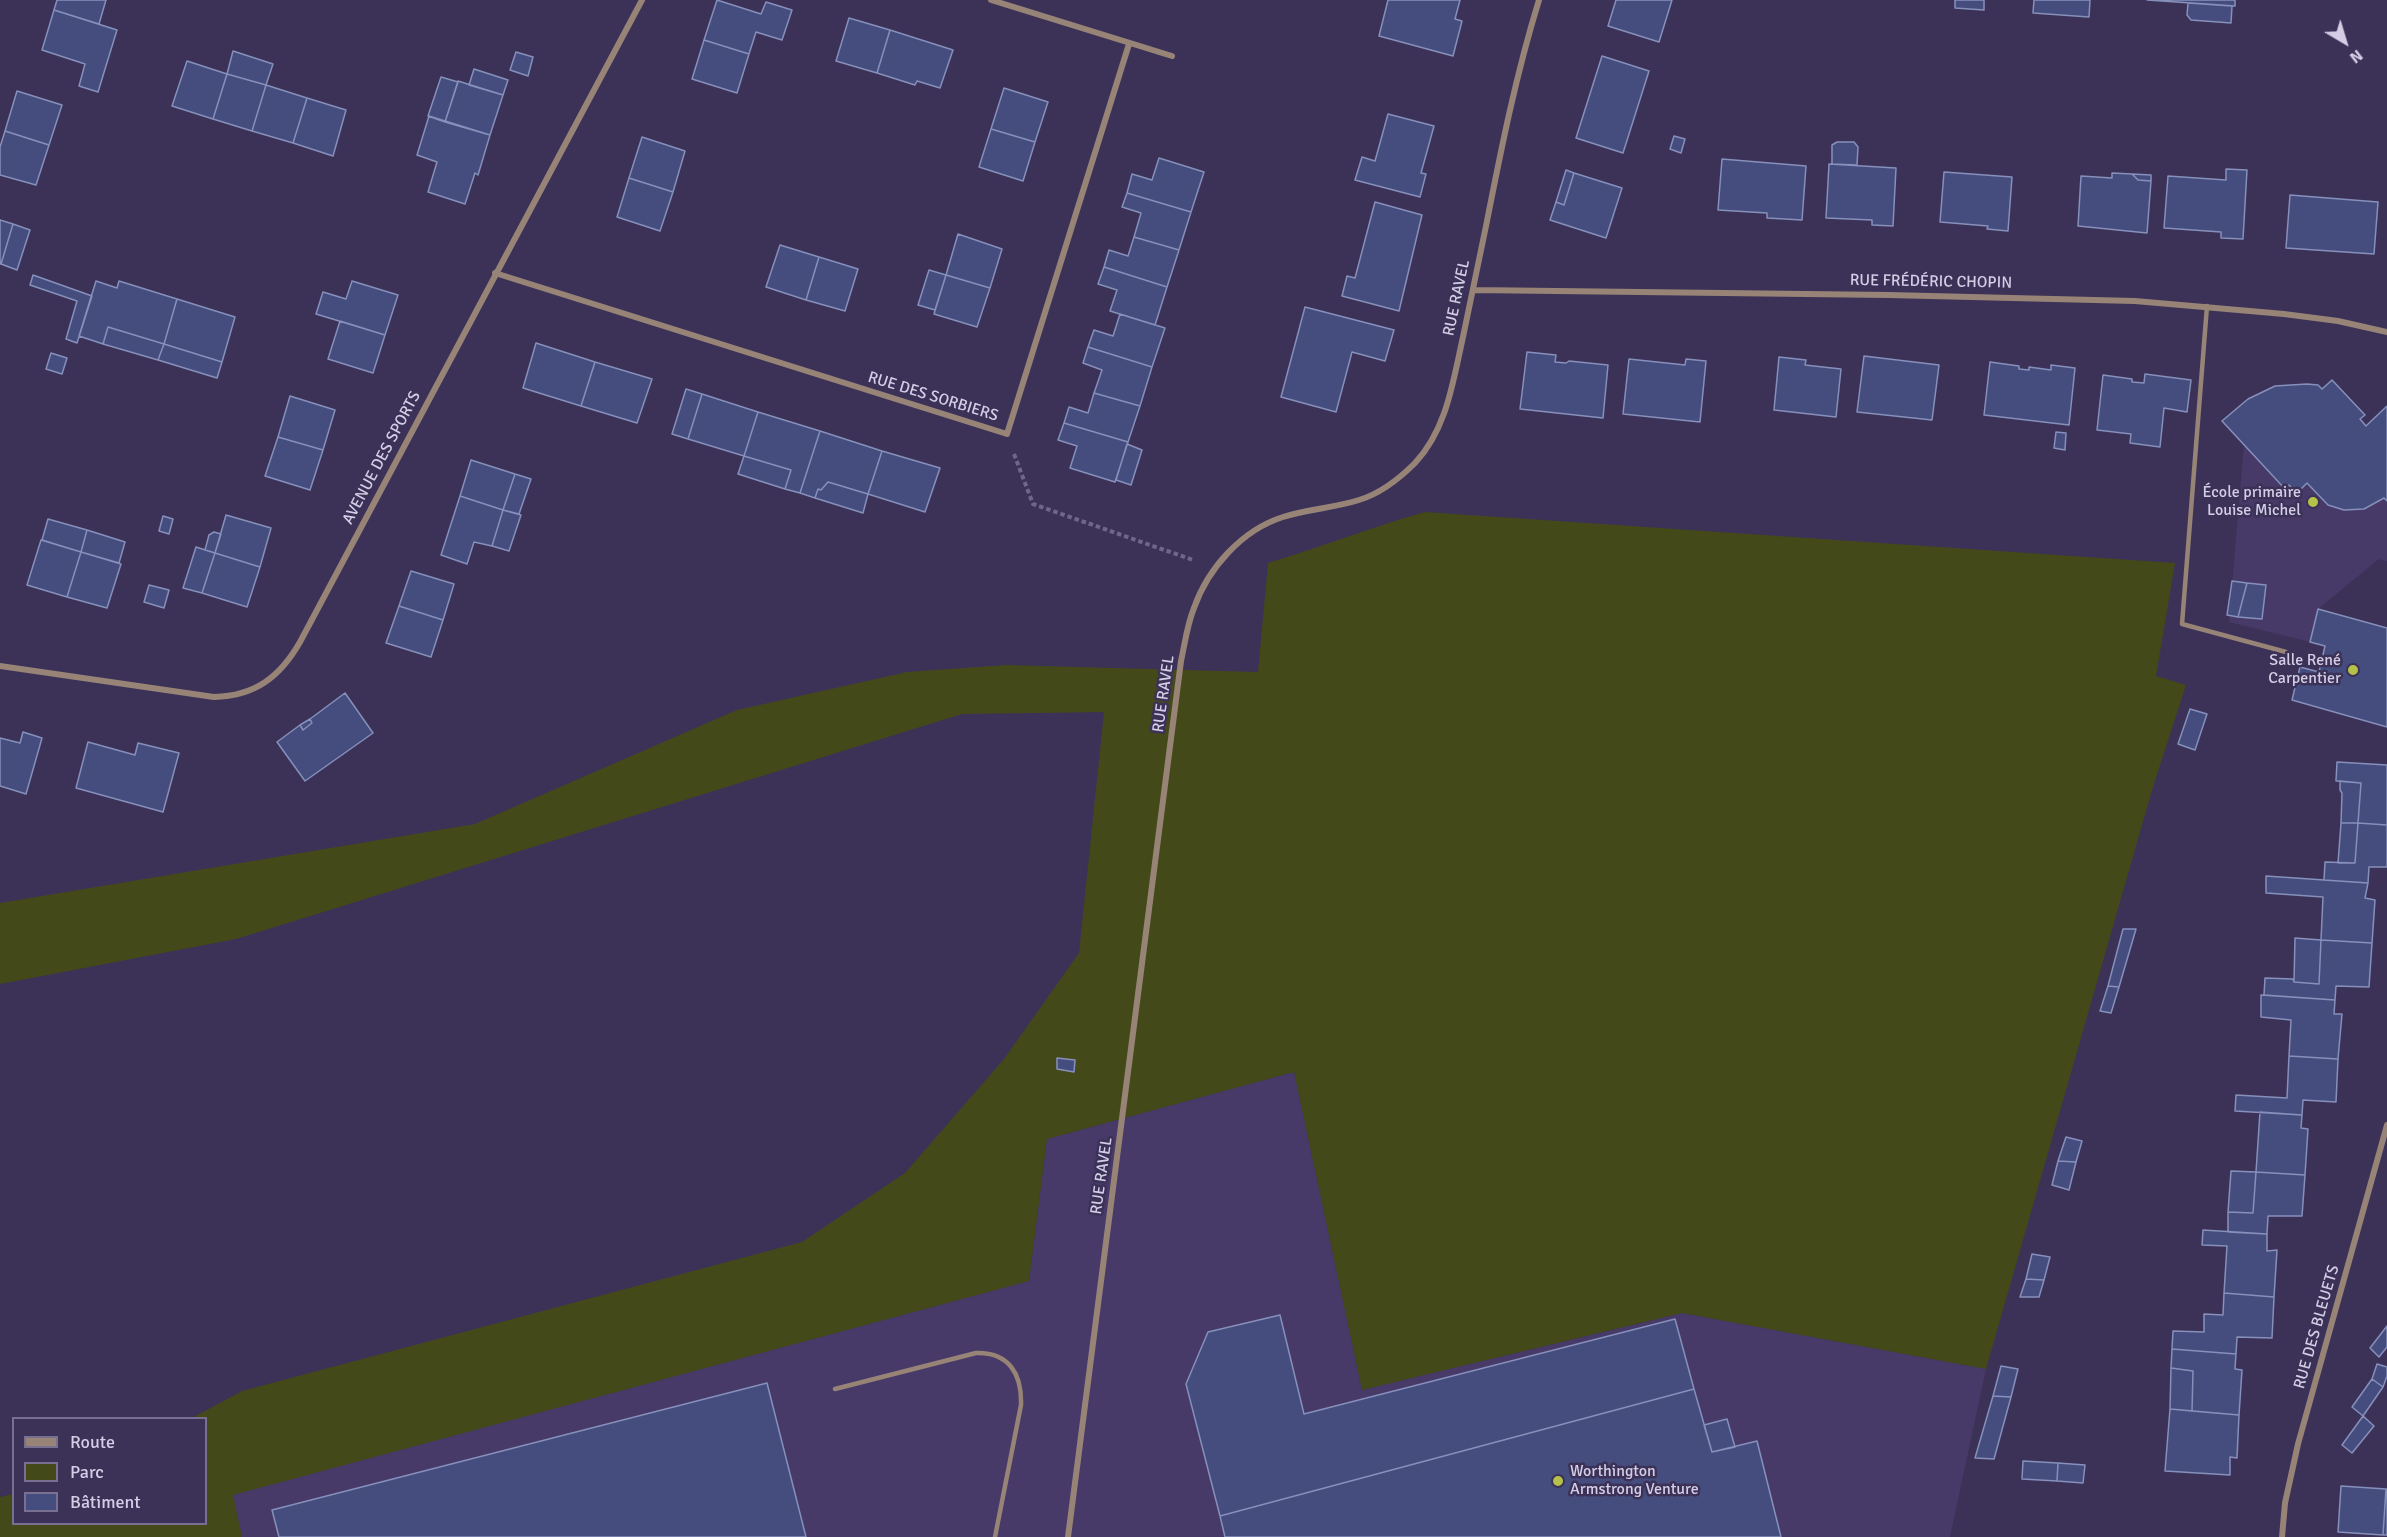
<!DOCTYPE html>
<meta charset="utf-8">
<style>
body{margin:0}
#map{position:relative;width:2387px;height:1537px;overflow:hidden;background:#3c3258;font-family:Signika,sans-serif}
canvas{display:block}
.legend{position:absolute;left:12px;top:1417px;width:195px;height:108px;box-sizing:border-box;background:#3c3258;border:2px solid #787091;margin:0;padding:8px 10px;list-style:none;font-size:18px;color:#d3cee6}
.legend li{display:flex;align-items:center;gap:12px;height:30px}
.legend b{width:30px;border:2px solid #787091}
.north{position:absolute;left:2315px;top:12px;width:60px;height:60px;-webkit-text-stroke:4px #3c3258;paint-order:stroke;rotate:142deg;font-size:16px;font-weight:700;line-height:24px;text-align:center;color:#d3cee6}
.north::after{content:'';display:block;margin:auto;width:21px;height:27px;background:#d3cee6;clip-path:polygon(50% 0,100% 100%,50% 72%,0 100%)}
</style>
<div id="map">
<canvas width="2387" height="1537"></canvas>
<ul class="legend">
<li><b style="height:8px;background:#978477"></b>Route</li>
<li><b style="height:16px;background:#444919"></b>Parc</li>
<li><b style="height:16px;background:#454d7e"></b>Bâtiment</li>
</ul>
<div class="north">N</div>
</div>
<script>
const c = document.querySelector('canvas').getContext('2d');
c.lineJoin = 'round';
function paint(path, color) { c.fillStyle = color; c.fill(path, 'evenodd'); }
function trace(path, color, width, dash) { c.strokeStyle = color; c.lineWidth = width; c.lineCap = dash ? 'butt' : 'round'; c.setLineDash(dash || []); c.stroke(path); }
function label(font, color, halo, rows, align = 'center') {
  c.font = font + ' Signika,sans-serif'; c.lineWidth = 5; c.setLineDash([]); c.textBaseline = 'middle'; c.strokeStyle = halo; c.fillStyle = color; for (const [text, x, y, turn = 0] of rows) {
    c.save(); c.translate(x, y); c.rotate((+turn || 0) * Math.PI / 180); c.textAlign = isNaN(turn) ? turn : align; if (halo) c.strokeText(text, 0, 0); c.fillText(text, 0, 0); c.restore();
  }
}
const built = new Path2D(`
 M 2332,380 L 2365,415 L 2360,419 L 2366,426 L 2387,406 L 2387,561 L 2379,559 L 2318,609 L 2310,642 L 2229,622 L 2244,445 L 2222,421 L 2248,399 L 2275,386 L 2307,384 L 2318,385 L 2322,389 Z
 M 1294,1072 L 1362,1390 L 1682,1313 L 1986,1369 L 1950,1537 L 242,1537 L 232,1495 L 1029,1281 L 1047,1139 Z`);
const green = new Path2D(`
 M 1425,512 L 2175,563 L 2156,676 L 2186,685 L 2152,790 L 1986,1369 L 1682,1313 L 1362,1390 L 1294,1072 L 1047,1139 L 1029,1281 L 233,1495 L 242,1537 L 0,1537 L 0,1497 L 13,1494 L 14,1524 L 206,1524 L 206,1418 L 192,1418 L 242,1391 L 802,1242 L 905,1173 L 1004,1059 L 1079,953 L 1104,712 L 962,714 L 236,939 L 0,984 L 0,903 L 475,824 L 737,710 L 907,672 L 1006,665 L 1258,672 L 1268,563 C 1321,547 1372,527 1425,512 Z`);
const building = new Path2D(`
 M 57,0 L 106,0 L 99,24 L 54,10 Z
 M 717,0 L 761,14 L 766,2 L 792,10 L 782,40 L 756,32 L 749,54 L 704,40 Z
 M 1388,0 L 1460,0 L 1455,19 L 1462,21 L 1453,56 L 1379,36 Z
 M 1616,0 L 1672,0 L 1659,42 L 1608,26 Z
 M 1955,0 L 1984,0 L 1984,10 L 1955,8 Z
 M 2034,0 L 2090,0 L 2089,17 L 2033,13 Z
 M 2147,0 L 2235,0 L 2235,6 Z
 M 2188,3 L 2232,6 L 2231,23 L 2191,20 L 2187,15 Z
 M 54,10 L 117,30 L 98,92 L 79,86 L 85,64 L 42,50 Z
 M 849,18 L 890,30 L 877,73 L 836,61 Z
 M 890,30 L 953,50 L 940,88 L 917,81 L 915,85 L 877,73 Z
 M 704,40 L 749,54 L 737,93 L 692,79 Z
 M 233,51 L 273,64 L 266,85 L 227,74 Z
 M 516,52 L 533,57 L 528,76 L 510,70 Z
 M 1602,56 L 1649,71 L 1623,153 L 1576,138 Z
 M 187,61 L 227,74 L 213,119 L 172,106 Z
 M 474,69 L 508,80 L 503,95 L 469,85 Z
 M 227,74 L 266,85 L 252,131 L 213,119 Z
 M 441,77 L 458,82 L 445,122 L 428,116 Z
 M 458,81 L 503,95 L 490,135 L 445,122 Z
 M 266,85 L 307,98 L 293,143 L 252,131 Z
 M 1004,88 L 1048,102 L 1035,142 L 991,129 Z
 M 17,91 L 62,105 L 49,145 L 5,131 Z
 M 307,98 L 346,110 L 333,156 L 293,143 Z
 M 1388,114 L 1434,126 L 1421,173 L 1426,174 L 1420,197 L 1355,180 L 1362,157 L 1375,161 Z
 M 429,116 L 490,135 L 478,175 L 475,173 L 465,204 L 428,192 L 437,162 L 417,155 Z
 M 991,129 L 1035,142 L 1023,181 L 979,167 Z
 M 5,131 L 49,145 L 36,185 L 0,175 L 0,147 Z
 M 1674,136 L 1685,139 L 1681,153 L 1670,149 Z
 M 642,137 L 685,151 L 673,192 L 629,178 Z
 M 1837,142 L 1854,142 L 1858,147 L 1857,165 L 1832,164 L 1832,145 Z
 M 1159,158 L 1204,172 L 1191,212 L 1127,193 L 1132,174 L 1152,180 Z
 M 1722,159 L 1806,166 L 1802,220 L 1767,218 L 1767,213 L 1718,210 Z
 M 1829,164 L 1896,168 L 1893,226 L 1872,225 L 1872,220 L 1826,218 Z
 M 2226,169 L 2247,170 L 2243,239 L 2221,238 L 2221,232 L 2164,228 L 2168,176 L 2226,180 Z
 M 1566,170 L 1574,173 L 1564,205 L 1556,202 Z
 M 1944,172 L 2012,177 L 2008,231 L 1987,229 L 1988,226 L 1940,222 Z
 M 1574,173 L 1622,188 L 1606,238 L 1550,220 L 1556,202 L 1564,205 Z
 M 2112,173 L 2132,174 L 2138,180 L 2151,181 L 2147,233 L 2078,226 L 2081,176 L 2112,178 Z
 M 2132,174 L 2151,175 L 2151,181 L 2138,180 Z
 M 629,178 L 673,192 L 660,231 L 617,217 Z
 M 1127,193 L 1191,212 L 1179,250 L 1134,237 L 1141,213 L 1122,207 Z
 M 2290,195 L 2378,202 L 2374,254 L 2286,248 Z
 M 1375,202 L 1422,215 L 1399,311 L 1342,296 L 1347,276 L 1355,278 Z
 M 0,220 L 13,224 L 1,264 L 0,264 Z
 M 13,224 L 30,230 L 17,270 L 1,264 Z
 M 958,234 L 1002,249 L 990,288 L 946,275 Z
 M 1134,237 L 1179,250 L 1167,287 L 1104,267 L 1109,250 L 1128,256 Z
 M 780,245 L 819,257 L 806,300 L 766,287 Z
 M 819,257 L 858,269 L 845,311 L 806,300 Z
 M 1104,267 L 1167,287 L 1155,325 L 1110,311 L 1117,290 L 1098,284 Z
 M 929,270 L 946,275 L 935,310 L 918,305 Z
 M 33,275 L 92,296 L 77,343 L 66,339 L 77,301 L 30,285 Z
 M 946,275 L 990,288 L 977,327 L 934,314 Z
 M 96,281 L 117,288 L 119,281 L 177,299 L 164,344 L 108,327 L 103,344 L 79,336 Z
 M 352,281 L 398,295 L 385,335 L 316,314 L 323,292 L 346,299 Z
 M 177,299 L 235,317 L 222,362 L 164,344 Z
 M 1305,307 L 1394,330 L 1385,361 L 1352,352 L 1336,412 L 1281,397 Z
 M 1120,314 L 1165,328 L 1152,367 L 1088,347 L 1094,330 L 1113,336 Z
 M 340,321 L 385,335 L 373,373 L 328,359 Z
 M 108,327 L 164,344 L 158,360 L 103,344 Z
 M 536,343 L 595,362 L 581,406 L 523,388 Z
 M 164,344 L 222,362 L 217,378 L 158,360 Z
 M 1088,347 L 1152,367 L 1140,406 L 1094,393 L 1102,370 L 1083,363 Z
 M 1527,352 L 1556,355 L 1555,362 L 1566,363 L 1569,361 L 1608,365 L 1603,418 L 1520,409 Z
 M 51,353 L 67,358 L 62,374 L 46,369 Z
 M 1864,356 L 1939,365 L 1932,420 L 1857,412 Z
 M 1779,357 L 1806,360 L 1805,365 L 1841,369 L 1836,417 L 1774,410 Z
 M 1629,359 L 1685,365 L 1686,359 L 1706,361 L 1700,422 L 1623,414 Z
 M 595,362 L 652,379 L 637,423 L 581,406 Z
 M 1990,362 L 2019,366 L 2019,369 L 2029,370 L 2029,367 L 2051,370 L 2051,365 L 2075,368 L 2069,425 L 1984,415 Z
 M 2145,374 L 2191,380 L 2187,412 L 2164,408 L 2160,447 L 2130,443 L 2131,434 L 2097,430 L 2103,375 L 2132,379 L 2132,382 L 2144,383 Z
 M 2332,380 L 2365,415 L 2360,419 L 2366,426 L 2387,406 L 2387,501 L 2384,498 L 2364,509 L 2344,510 L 2328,505 L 2307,483 L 2297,493 L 2289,485 L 2285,489 L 2222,421 L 2248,399 L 2275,386 L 2307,384 L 2318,385 L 2322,389 Z
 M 686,389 L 702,394 L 688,439 L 672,434 Z
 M 1094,393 L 1140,406 L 1128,442 L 1064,423 L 1069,407 L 1088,413 Z
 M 702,394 L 758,412 L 744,456 L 688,439 Z
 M 290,396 L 335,410 L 323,450 L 278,437 Z
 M 758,412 L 820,431 L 800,493 L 785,489 L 791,470 L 744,456 Z
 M 1064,423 L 1128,442 L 1115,482 L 1070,468 L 1077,446 L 1058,440 Z
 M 820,431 L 882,451 L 868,494 L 828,482 L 821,490 L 818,489 L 815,498 L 800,493 Z
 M 2056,432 L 2066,433 L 2065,450 L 2054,448 Z
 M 278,437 L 323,450 L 310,490 L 265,476 Z
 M 1127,444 L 1142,450 L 1131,485 L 1116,480 Z
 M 882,451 L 940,468 L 925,512 L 868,494 Z
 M 744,456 L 791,470 L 785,489 L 738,474 Z
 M 471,460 L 515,474 L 503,510 L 460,496 Z
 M 515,474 L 531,479 L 519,514 L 503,510 Z
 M 828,482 L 868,494 L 863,513 L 815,498 L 818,489 L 821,490 Z
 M 460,496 L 503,510 L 492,546 L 474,542 L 467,564 L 441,555 Z
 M 503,510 L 521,515 L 509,551 L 492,546 Z
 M 226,515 L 271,528 L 260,567 L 215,553 Z
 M 163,516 L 173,519 L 169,534 L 159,531 Z
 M 48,519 L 87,530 L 81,552 L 42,540 Z
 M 87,530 L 125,542 L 119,563 L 81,552 Z
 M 214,532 L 221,534 L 215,553 L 205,550 L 209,535 Z
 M 41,540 L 81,552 L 67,597 L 27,585 Z
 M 196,547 L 215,553 L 202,593 L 183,588 Z
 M 81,552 L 121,564 L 107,608 L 67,597 Z
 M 215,553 L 260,567 L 247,607 L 202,593 Z
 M 411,571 L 454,584 L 443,620 L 399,606 Z
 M 2232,581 L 2247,583 L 2238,617 L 2227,615 Z
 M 2247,583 L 2266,585 L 2262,619 L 2238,617 Z
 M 149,585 L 169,590 L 164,608 L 144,602 Z
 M 399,606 L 443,620 L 431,657 L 386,643 Z
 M 2318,609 L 2387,628 L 2387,727 L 2292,700 L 2300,667 L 2319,672 L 2325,646 L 2310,642 Z
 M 345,693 L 373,733 L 305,781 L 277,742 L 300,725 L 303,730 L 312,723 L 310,719 Z
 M 2190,709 L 2207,714 L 2195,750 L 2178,744 Z
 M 310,719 L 312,723 L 303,730 L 300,725 Z
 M 23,732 L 42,738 L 26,794 L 0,786 L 0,738 L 20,743 Z
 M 88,742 L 135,755 L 138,743 L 179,753 L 163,812 L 76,788 Z
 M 2337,762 L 2387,765 L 2387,825 L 2358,823 L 2361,783 L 2336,781 Z
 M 2340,781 L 2361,783 L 2358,823 L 2341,823 L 2342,793 L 2340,790 Z
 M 2341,823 L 2358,823 L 2355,863 L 2338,863 Z
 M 2358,823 L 2387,825 L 2387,867 L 2369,867 L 2368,883 L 2324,880 L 2325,862 L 2355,863 Z
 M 2266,876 L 2368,883 L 2365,898 L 2375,900 L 2372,943 L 2321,940 L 2323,897 L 2266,893 Z
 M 2123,929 L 2136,929 L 2119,987 L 2108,986 Z
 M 2295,938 L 2321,940 L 2319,984 L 2294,982 Z
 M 2321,940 L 2372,943 L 2369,987 L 2336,986 L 2335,1000 L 2264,995 L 2265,978 L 2293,979 L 2294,982 L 2319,984 Z
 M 2108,986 L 2119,987 L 2111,1013 L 2100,1011 Z
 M 2261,995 L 2335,1000 L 2334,1014 L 2342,1014 L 2338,1059 L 2289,1056 L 2291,1020 L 2261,1017 Z
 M 2289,1056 L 2338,1059 L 2336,1102 L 2303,1100 L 2302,1115 L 2235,1111 L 2236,1095 L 2287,1098 Z
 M 1057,1058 L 1075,1060 L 1074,1072 L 1057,1069 Z
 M 2260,1112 L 2302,1115 L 2301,1128 L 2308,1129 L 2305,1175 L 2256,1172 Z
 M 2066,1137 L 2082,1141 L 2076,1162 L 2058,1161 Z
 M 2058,1161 L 2076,1162 L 2069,1190 L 2052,1185 Z
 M 2231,1171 L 2256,1172 L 2253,1213 L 2228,1212 Z
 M 2256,1172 L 2305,1175 L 2302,1216 L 2268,1216 L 2267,1234 L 2228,1232 L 2228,1212 L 2253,1213 Z
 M 2203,1230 L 2267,1234 L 2267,1251 L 2277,1250 L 2274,1297 L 2224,1293 L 2227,1246 L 2202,1245 Z
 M 2032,1254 L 2050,1257 L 2044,1280 L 2026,1279 Z
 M 2026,1279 L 2044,1280 L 2039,1297 L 2020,1297 Z
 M 2224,1293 L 2274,1297 L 2272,1338 L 2237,1337 L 2236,1354 L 2172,1349 L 2173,1331 L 2204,1332 L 2204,1314 L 2223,1315 Z
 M 1280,1315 L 1304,1414 L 1675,1319 L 1694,1389 L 1220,1516 L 1186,1384 L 1208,1332 Z
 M 2387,1326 L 2387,1347 L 2379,1357 L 2370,1348 Z
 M 2172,1349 L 2236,1354 L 2235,1369 L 2242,1370 L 2239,1415 L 2192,1411 L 2193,1371 L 2171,1368 Z
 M 2377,1364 L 2387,1367 L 2387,1376 L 2383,1387 L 2372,1379 Z
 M 2001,1366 L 2018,1369 L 2011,1397 L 1993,1396 Z
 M 2171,1368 L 2193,1371 L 2192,1411 L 2170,1409 Z
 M 2372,1379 L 2383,1387 L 2363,1416 L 2352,1407 Z
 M 767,1383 L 806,1537 L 279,1537 L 272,1510 Z
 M 1694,1389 L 1712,1452 L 1757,1441 L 1781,1537 L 1225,1537 L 1220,1516 Z
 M 1993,1396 L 2011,1397 L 1994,1459 L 1975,1458 Z
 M 2170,1409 L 2239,1415 L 2237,1458 L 2230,1457 L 2230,1475 L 2165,1471 Z
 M 2363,1416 L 2374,1426 L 2352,1453 L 2342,1445 Z
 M 1727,1419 L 1735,1447 L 1712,1452 L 1704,1425 Z
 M 2023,1461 L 2058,1463 L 2057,1481 L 2022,1479 Z
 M 2058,1463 L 2085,1465 L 2083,1483 L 2057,1481 Z
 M 2341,1486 L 2386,1489 L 2383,1535 L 2338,1532 Z
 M 2386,1489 L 2387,1489 L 2387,1535 L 2383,1535 Z`);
const path = new Path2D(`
 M 1014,454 L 1033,504 L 1193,560`);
const lane = new Path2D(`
 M 2207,306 L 2182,624 L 2286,652
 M 835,1389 L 976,1353 C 1009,1352 1022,1374 1021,1405 L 995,1537`);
const street = new Path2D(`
 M 991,0 L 1172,56
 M 495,273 L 1007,434 L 1129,44
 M 1473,290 L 1889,295 L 2135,301 L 2284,314 L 2338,321 L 2387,332
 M 0,666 L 214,697 C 255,696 280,677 300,642 L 642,0
 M 1068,1537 L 1181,661 C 1185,643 1187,625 1194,608 C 1208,568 1242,530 1283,517 C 1307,509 1334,508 1359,500 C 1379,494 1400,478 1415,463 C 1447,429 1453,381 1463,337 C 1471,300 1478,263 1486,226 C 1501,150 1516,74 1539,0
 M 2282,1537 L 2285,1503 L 2298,1444 L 2387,1125`);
const markers = [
 [2313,502,6,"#b5c24a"],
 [2353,670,6,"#b5c24a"],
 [1558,1481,6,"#b5c24a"]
];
const streetNames = [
 ["RUE FRÉDÉRIC CHOPIN",1931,282,1],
 ["RUE RAVEL",1457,298,-78],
 ["RUE DES SORBIERS",933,397,17],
 ["AVENUE DES SPORTS",382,458,-62],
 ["RUE RAVEL",1164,694,-82],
 ["RUE RAVEL",1102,1176,-82],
 ["RUE DES BLEUETS",2317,1327,-74]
];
const poiNames = [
 ["École primaire",2301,493],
 ["Louise Michel",2301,511],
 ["Salle René",2341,661],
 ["Carpentier",2341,679],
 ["Worthington",1570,1472,"left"],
 ["Armstrong Venture",1570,1490,"left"]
];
paint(built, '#473a68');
paint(green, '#444919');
paint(building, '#454d7e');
trace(building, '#8690bb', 1.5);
trace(path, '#6f6788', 4, [4.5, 3]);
trace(lane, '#978477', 4.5);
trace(street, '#978477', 6);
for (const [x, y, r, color] of markers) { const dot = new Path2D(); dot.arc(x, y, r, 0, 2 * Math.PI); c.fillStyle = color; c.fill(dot); trace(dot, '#3c3258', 2); }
label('16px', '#d3cee6', '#3c3258', streetNames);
label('16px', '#d3cee6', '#3c3258', poiNames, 'right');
</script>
